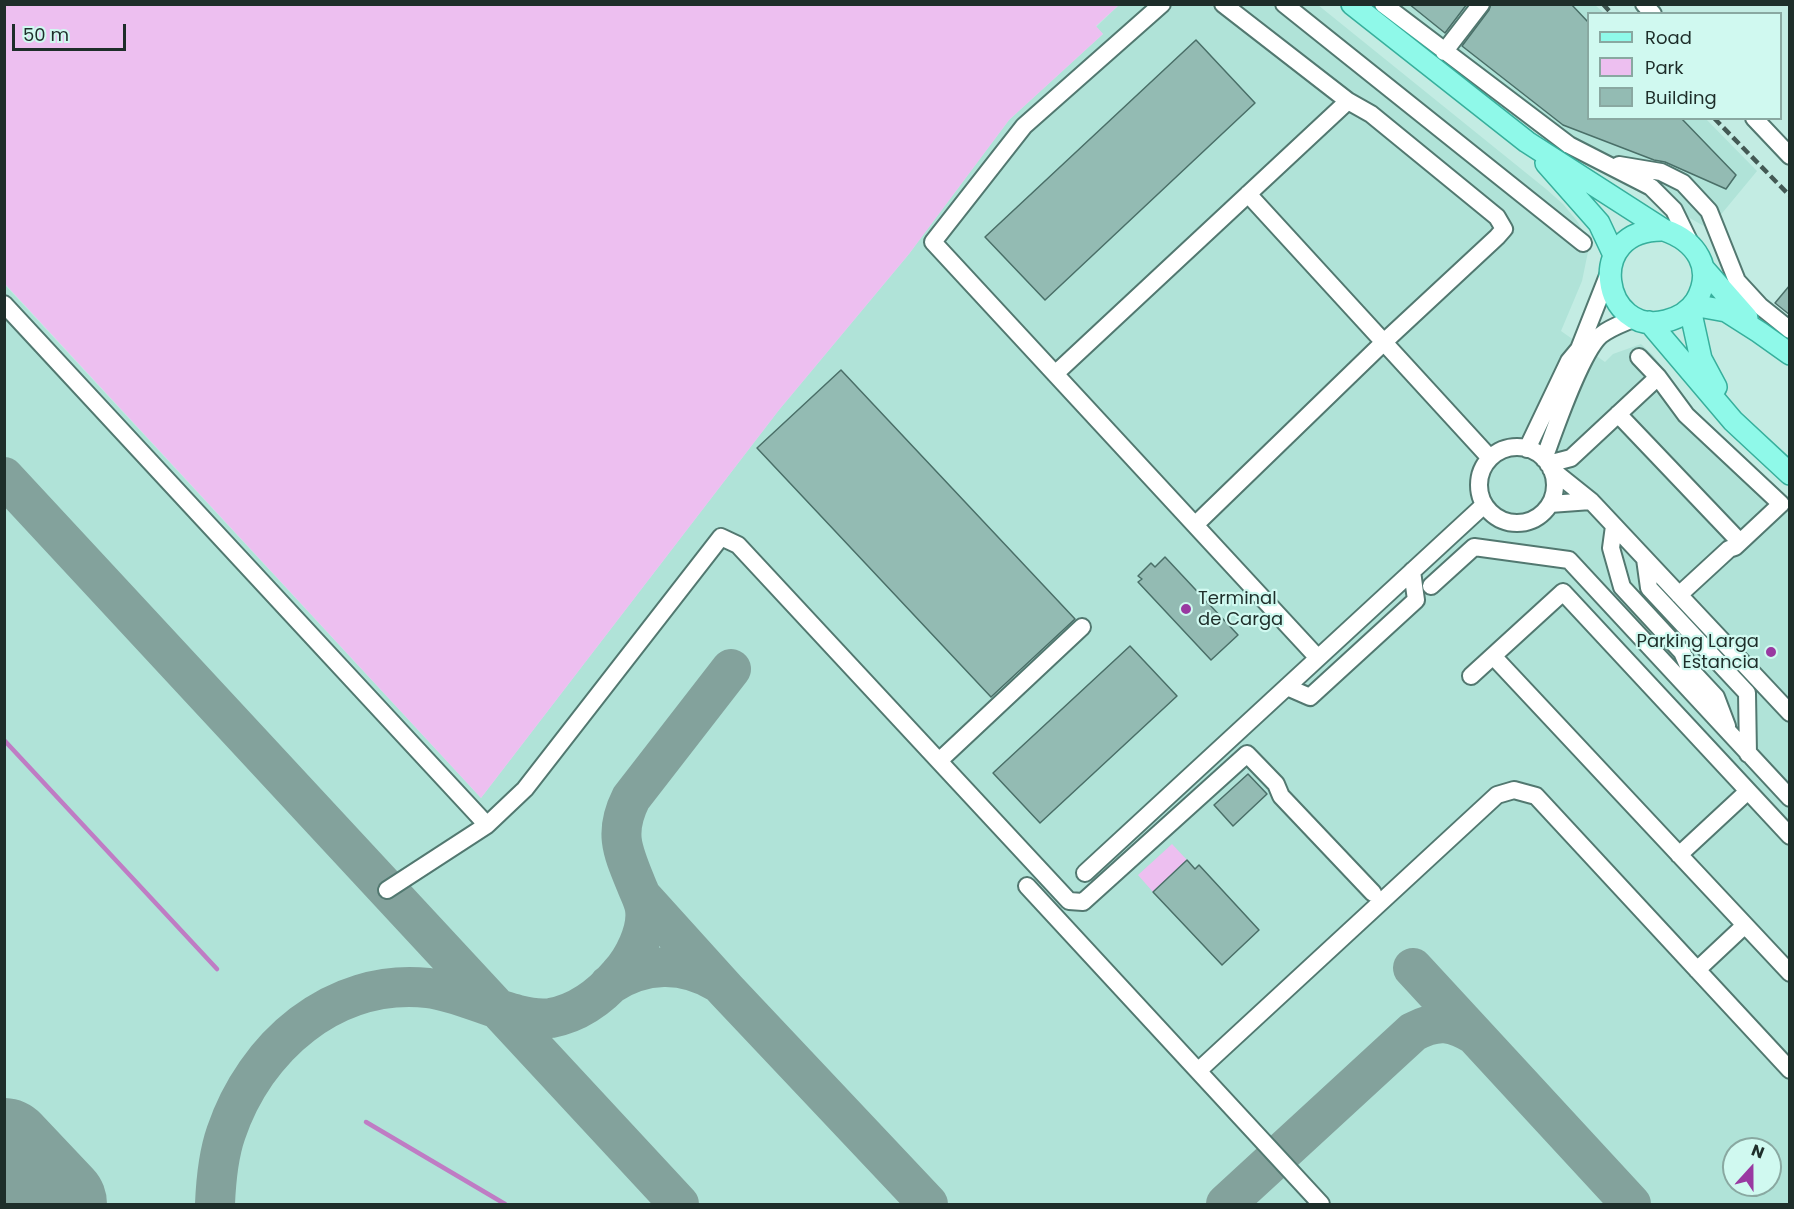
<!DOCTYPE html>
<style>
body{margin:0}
#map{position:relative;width:1794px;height:1209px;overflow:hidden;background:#c3ece3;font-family:Poppins,sans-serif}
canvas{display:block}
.frame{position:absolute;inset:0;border:6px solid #1e2e2a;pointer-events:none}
.legend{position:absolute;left:1587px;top:12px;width:195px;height:108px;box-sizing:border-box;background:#d0f9f0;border:2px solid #89a8a1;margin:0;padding:8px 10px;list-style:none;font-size:18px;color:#1e2e2a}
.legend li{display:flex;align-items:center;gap:12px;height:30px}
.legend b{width:30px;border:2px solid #89a8a1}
.north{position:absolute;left:1722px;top:1137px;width:60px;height:60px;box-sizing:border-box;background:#d0f9f0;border:2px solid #89a8a1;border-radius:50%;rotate:21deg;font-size:16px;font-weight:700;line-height:24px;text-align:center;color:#1e2e2a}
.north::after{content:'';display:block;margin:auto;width:21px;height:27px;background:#9939a1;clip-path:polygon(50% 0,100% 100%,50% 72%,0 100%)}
.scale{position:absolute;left:12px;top:24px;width:114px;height:27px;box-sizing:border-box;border:3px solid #1e2e2a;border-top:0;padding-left:8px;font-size:18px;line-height:21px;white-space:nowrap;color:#1e2e2a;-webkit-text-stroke:4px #d0f9f0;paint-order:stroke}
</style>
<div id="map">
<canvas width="1794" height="1209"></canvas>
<div class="frame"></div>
<ul class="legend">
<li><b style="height:8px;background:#8ff9e9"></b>Road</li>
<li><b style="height:16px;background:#edbff0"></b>Park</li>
<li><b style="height:16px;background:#93bbb3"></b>Building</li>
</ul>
<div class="north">N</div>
<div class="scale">50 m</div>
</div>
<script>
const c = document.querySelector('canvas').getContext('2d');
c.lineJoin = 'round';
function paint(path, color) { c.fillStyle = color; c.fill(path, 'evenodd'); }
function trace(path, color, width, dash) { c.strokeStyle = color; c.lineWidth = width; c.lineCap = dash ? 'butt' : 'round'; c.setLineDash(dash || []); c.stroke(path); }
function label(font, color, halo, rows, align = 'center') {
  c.font = font + ' Poppins,sans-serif'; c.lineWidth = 4.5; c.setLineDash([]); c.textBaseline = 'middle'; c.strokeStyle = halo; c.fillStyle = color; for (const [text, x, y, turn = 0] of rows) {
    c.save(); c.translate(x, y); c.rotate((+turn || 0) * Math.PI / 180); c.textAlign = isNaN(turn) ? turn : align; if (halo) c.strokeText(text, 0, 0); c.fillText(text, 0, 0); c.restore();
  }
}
const built = new Path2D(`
 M 1119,5 L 1318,5 L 1546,189 L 1563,204 L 1577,221 L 1585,234 L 1589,247 L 1582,281 L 1561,331 L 1605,362 L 1613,354 L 1641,344 L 1653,355 L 1704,422 L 1756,475 L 1789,502 L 1789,1204 L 5,1204 L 4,284 L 481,798 L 779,410 L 909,254 L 1009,120 L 1103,34 L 1096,27 ZM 1734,1149 L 1770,1149 L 1770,1185 L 1734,1185 Z
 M 1382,5 L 1595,5 L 1604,13 L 1588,14 L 1588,118 L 1706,119 L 1757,171 L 1709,229 L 1553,140 Z`);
const green = new Path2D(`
 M 5,4 L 1119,4 L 1119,5 L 1096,26 L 1103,34 L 1009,120 L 909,254 L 779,410 L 481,798 L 5,284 Z
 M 1172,844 L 1187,860 L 1153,892 L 1138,875 Z`);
const stream = new Path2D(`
 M 4,740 L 217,969
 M 366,1122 L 505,1204`);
const taxiway = new Path2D(`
 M 4,477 L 679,1204
 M 641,896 L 726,990 L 928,1204
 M 1413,968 L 1631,1204
 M 609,985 C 644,962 683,961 719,983
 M 215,1204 C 216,1180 218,1156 226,1133 C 255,1047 333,978 428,988 C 466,992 516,1023 551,1018 C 578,1013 601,996 619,975 C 633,960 648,931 645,909 C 644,901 639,892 636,884 C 622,850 614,832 631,798 L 731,669
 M 1226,1204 L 1413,1032 C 1438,1019 1452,1021 1475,1035`);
const runway = new Path2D(`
 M 4,1149 L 56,1204`);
const building = new Path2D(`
 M 1409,4 L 1467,4 L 1445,33 Z
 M 1491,4 L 1571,4 L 1588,22 L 1588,118 L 1681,118 L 1736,175 L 1726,189 L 1665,162 L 1654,160 L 1563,125 L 1462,46 L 1489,10 Z
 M 1196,40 L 1255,103 L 1045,300 L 985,237 Z
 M 1790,285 L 1790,315 L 1775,303 Z
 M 841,370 L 1075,619 L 991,697 L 757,448 Z
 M 1165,557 L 1238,635 L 1211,660 L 1138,582 L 1142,579 L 1138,576 L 1151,563 L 1155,567 Z
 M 1130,646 L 1177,696 L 1040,823 L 993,773 Z
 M 1248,774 L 1267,794 L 1233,826 L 1214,805 Z
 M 1187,860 L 1195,869 L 1199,865 L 1259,930 L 1222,965 L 1153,892 Z`);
const minor = new Path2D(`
 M 1162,4 L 1024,126 L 933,242 L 1318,658
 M 1284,4 L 1583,243
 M 1383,4 L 1569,145 L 1651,187 L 1674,210 L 1691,245
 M 1644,4 L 1653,14
 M 1444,52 L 1481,4
 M 1754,118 L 1790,156
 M 1619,165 L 1661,172 L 1683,183 L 1709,211 L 1737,281 L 1760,306 L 1790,330
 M 1248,194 L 1490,458
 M 4,304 L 487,825
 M 1639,357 L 1658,377 L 1686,415 L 1781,504 L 1735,547 L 1729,549 L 1679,595
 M 1055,374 L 1348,101
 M 1618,414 L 1740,542
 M1479 485a38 38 0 1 1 76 0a38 38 0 1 1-76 0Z
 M 1527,449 L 1569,361 L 1579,349 L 1609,273
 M 1544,459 C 1554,432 1581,352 1601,335 C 1611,327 1624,323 1635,318
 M 1548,464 L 1571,458 L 1658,377
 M 1551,469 L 1591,501 L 1790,713
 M 1550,504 L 1591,501
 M 1195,525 L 1384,342 L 1497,237 L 1504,229 L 1497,217 L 1371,114 L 1348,101 L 1223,4
 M 1614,526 L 1611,548 L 1622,587 L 1682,652 L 1689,668 L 1716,697 L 1727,726
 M 1645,559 L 1649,588 L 1747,693 L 1748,754
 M 1431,586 L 1474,547 L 1569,560 L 1790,798
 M 1493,656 L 1790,973
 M 1471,676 L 1563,592 L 1790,836
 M 1287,687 L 1310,697 L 1416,600 L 1412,571
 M 939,761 L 1082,627
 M 1679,855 L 1748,791
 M 1085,873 L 1484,505
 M 1027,886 L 1321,1204
 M 387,890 L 487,825 L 525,789 L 721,537 L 738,545 L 1069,901 L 1083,902 L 1247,754 L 1276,784 L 1281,796 L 1373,893
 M 1697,970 L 1745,925
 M 1198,1071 L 1497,795 L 1514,790 L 1536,796 L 1790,1070`);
const major = new Path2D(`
 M 1352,4 L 1527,142 L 1664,230 C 1696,241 1715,268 1696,301 C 1689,312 1678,318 1666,321 C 1603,338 1582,228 1664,230
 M 1546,163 L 1599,223 L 1614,255
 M 1703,268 L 1747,318
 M 1693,305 L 1726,311 L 1759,332 L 1790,354
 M 1690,309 L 1701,359 L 1716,387
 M 1649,322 L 1733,421 L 1790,474`);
const rail = new Path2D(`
 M 1603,4 L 1612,14
 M 1714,118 L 1790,196`);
const markers = [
 [1186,609,6,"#9939a1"],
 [1771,652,6,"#9939a1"]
];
const poiNames = [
 ["Terminal",1198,599],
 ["de Carga",1198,620],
 ["Parking Larga",1759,642,"right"],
 ["Estancia",1759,663,"right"]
];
paint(built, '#b0e3d8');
paint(green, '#edbff0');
trace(stream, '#bf7cc4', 4.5);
trace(taxiway, '#83a29c', 40);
trace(runway, '#83a29c', 102);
paint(building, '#93bbb3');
trace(building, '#4a6f68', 1.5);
trace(minor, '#527870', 20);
trace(major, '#37af9c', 24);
trace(minor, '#fff', 16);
trace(major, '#8ff9e9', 21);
trace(rail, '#435954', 4.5, [9, 4.5]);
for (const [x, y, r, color] of markers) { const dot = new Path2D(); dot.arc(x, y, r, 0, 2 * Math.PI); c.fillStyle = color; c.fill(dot); trace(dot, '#d0f9f0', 2); }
label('18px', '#1e2e2a', '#d0f9f0', poiNames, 'left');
</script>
